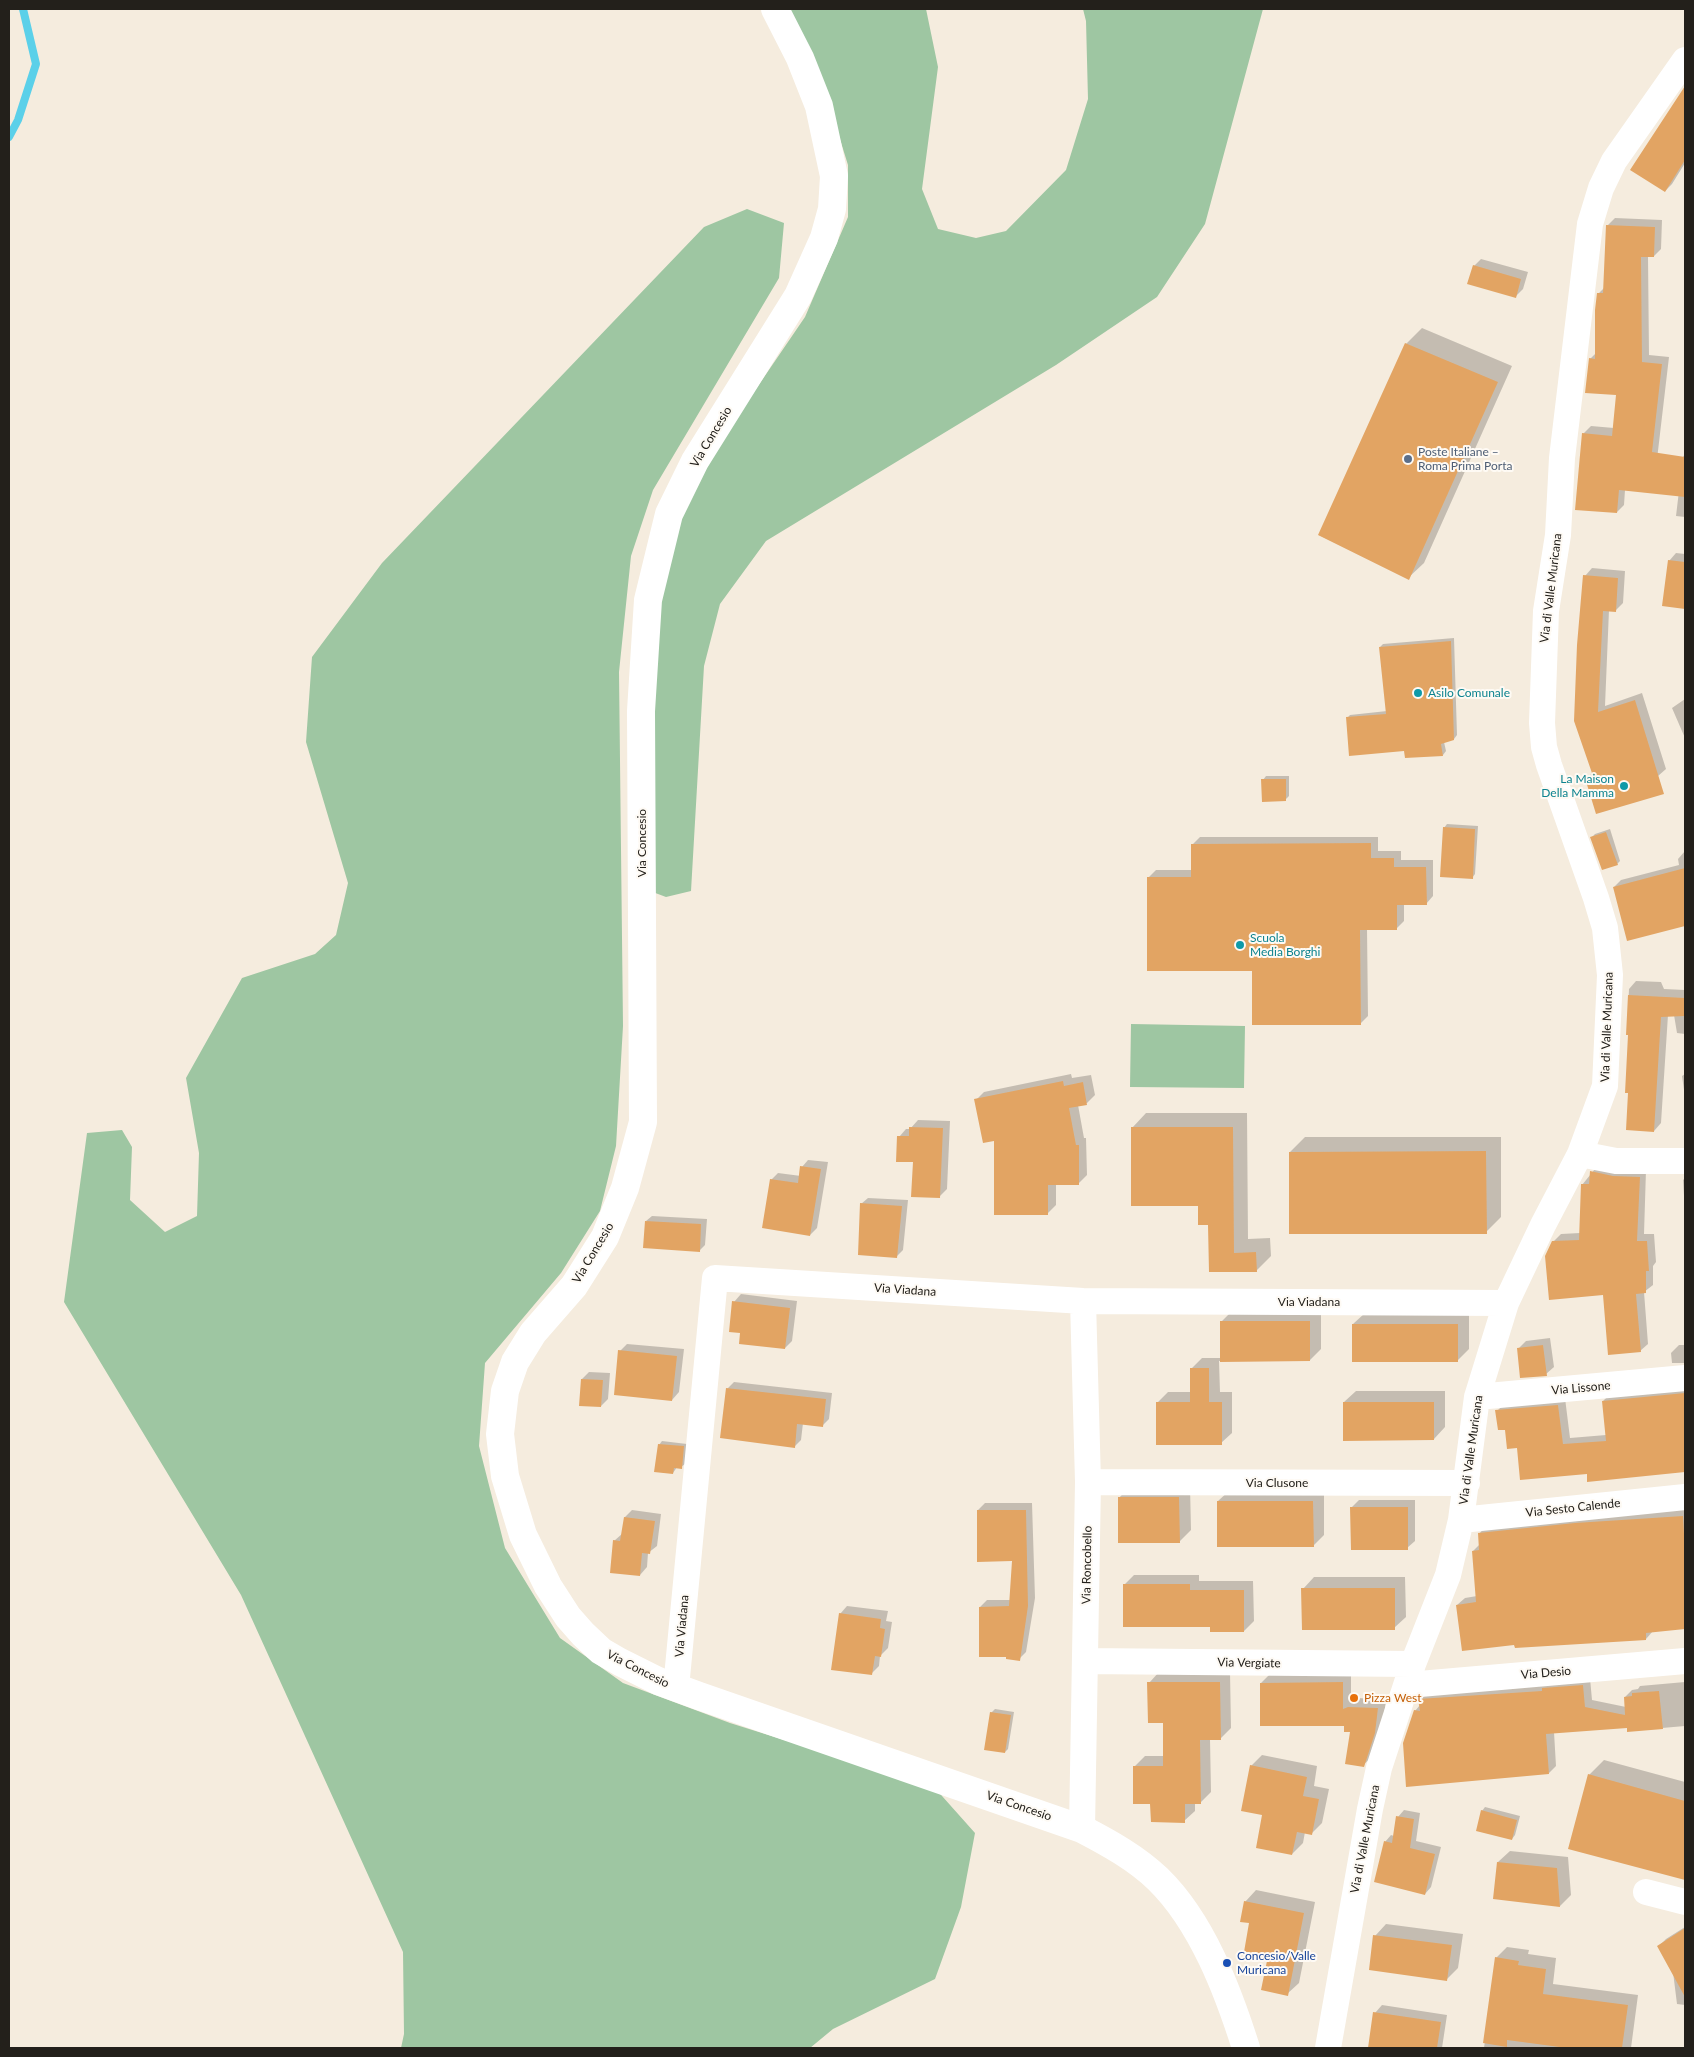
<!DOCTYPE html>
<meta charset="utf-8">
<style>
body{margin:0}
#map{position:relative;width:1694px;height:2057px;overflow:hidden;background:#f5ecde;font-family:Lato,sans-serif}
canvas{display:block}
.frame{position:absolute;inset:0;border:10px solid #23201b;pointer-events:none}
</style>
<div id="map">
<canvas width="1694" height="2057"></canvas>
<div class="frame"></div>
</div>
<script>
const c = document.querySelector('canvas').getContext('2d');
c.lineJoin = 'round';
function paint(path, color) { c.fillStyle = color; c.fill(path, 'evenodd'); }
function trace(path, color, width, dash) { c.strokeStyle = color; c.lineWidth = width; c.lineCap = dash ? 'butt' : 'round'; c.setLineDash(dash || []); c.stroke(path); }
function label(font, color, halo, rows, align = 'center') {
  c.font = font + ' Lato,sans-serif'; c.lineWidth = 4; c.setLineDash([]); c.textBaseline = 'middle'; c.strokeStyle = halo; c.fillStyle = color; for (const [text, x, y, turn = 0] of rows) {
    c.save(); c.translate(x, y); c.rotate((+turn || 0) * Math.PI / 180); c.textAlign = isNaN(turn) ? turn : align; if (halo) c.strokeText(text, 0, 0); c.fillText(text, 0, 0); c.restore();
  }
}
const green = new Path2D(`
 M 786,9 L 926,9 L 938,67 L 922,189 L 938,229 L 976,238 L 1006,231 L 1066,170 L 1088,99 L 1086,21 L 1083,9 L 1263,9 L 1205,224 L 1157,297 L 1056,365 L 766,541 L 720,604 L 704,666 L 691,891 L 666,897 L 650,891 L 655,611 L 685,506 L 730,427 L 805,317 L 848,217 L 848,165 L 820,75 Z
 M 747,209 L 784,223 L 779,278 L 653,490 L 631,556 L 619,672 L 623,1026 L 616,1146 L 600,1211 L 561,1273 L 485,1363 L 479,1446 L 505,1548 L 560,1638 L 623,1683 L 730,1723 L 934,1787 L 975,1833 L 961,1907 L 935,1979 L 833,2029 L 810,2048 L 401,2048 L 404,2034 L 403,1952 L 241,1595 L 64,1302 L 87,1133 L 122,1130 L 132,1147 L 130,1200 L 165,1232 L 197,1216 L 199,1153 L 186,1078 L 242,978 L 315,954 L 336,935 L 348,883 L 306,742 L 312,657 L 382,563 L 704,227 Z
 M 1131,1024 L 1245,1026 L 1244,1088 L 1130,1087 Z`);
const shadow = new Path2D(`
 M 1685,89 L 1685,163 L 1672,184 L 1665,191 L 1632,169 Z
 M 1615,218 L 1662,220 L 1661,249 L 1654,256 L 1648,256 L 1649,355 L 1669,357 L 1654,485 L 1625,490 L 1624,505 L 1617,512 L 1583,434 L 1591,426 L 1614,428 L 1617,394 L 1590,359 L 1596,353 L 1598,294 L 1605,287 L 1607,226 Z
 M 1481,259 L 1528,272 L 1523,289 L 1515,297 L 1474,266 Z
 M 1422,328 L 1512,366 L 1424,563 L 1408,578 L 1319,535 L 1406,344 Z
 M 1685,454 L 1685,517 L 1676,516 L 1683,457 Z
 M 1676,553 L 1685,554 L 1685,607 L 1663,605 L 1669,561 Z
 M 1592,568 L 1625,571 L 1623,603 L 1616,610 L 1609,610 L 1605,706 L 1642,693 L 1666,769 L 1658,776 L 1587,779 L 1593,772 L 1585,576 Z
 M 1454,638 L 1457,735 L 1454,739 L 1444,742 L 1446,751 L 1443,755 L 1405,750 L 1347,718 L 1350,715 L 1387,711 L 1380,647 L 1383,644 Z
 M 1685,699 L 1685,738 L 1672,708 Z
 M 1266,776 L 1289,776 L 1289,796 L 1286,799 L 1263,780 Z
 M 1447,824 L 1478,826 L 1475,874 L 1472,878 L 1444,828 Z
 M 1610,829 L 1620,861 L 1617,864 L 1592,837 L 1595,834 Z
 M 1200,837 L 1378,837 L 1378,851 L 1401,851 L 1401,860 L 1433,860 L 1433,896 L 1426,904 L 1404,904 L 1404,921 L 1397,928 L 1367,928 L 1368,1016 L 1360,1024 L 1253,970 L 1148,878 L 1156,870 L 1192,870 L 1192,845 Z
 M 1685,851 L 1685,908 L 1670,912 L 1614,887 L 1621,880 L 1679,865 L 1678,859 Z
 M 1636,981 L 1661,982 L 1664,989 L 1685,990 L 1685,1034 L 1677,1033 L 1674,1015 L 1668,1015 L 1661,1123 L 1654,1131 L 1630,1034 L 1627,1034 L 1629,989 Z
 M 1071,1074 L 1072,1078 L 1091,1075 L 1095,1095 L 1087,1103 L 1078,1105 L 1084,1138 L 1086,1138 L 1087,1175 L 1079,1183 L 1056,1183 L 1056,1205 L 1048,1213 L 995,1139 L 976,1100 L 984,1092 Z
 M 1685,1074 L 1685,1097 L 1682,1076 Z
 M 1146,1113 L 1247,1113 L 1248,1239 L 1270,1238 L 1271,1256 L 1256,1271 L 1210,1270 L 1209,1224 L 1199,1205 L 1132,1128 Z
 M 918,1120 L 950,1121 L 947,1189 L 939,1197 L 899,1137 L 906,1129 L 910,1129 Z
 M 1305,1137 L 1501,1137 L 1501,1217 L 1486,1232 L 1290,1152 Z
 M 808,1160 L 828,1162 L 817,1228 L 810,1235 L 771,1180 L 778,1173 L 801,1176 L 802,1167 Z
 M 1599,1164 L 1646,1170 L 1644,1234 L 1654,1234 L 1656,1262 L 1653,1266 L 1653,1285 L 1644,1292 L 1648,1344 L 1640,1351 L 1605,1294 L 1553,1242 L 1561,1234 L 1580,1233 L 1582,1185 Z
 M 1685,1178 L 1685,1196 L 1684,1196 L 1683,1180 Z
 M 868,1198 L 908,1200 L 903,1250 L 897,1256 L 861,1204 Z
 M 652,1216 L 707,1219 L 705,1245 L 699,1251 L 646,1221 Z
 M 741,1294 L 797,1301 L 792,1341 L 785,1348 L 741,1332 L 734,1302 Z
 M 1233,1310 L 1321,1310 L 1321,1349 L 1310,1360 L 1219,1361 L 1220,1392 L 1232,1392 L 1232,1433 L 1221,1443 L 1157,1403 L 1168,1392 L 1191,1392 L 1191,1369 L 1202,1358 L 1222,1358 L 1221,1322 Z
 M 1365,1313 L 1469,1313 L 1469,1349 L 1458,1360 L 1353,1324 Z
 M 1550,1338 L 1554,1367 L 1546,1374 L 1518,1349 L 1526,1341 Z
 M 627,1344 L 684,1349 L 679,1392 L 672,1400 L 620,1351 Z
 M 1679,1345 L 1685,1345 L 1685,1363 L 1672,1363 L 1671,1353 Z
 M 589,1372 L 610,1373 L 608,1399 L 601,1406 L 582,1379 Z
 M 734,1382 L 832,1393 L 829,1419 L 822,1426 L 803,1423 L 801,1440 L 794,1447 L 727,1389 Z
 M 1685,1387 L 1685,1471 L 1589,1481 L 1588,1473 L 1518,1447 L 1497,1411 L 1504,1404 L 1565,1398 L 1570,1438 L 1606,1435 L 1603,1401 L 1610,1394 Z
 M 1356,1391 L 1445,1391 L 1445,1427 L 1434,1439 L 1344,1402 Z
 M 662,1441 L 687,1444 L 685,1464 L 681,1467 L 677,1467 L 673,1473 L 659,1445 Z
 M 1130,1486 L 1190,1486 L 1191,1530 L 1179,1542 L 1119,1498 Z
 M 1230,1490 L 1324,1490 L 1324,1535 L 1313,1546 L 1218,1501 Z
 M 1359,1500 L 1415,1500 L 1415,1541 L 1407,1548 L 1351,1508 Z
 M 985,1503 L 1032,1503 L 1035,1598 L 1026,1652 L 1019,1659 L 980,1607 L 987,1600 L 1011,1600 L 1013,1560 L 978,1510 Z
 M 1685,1509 L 1685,1628 L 1653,1631 L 1646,1639 L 1515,1643 L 1457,1605 L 1465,1598 L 1477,1596 L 1473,1551 L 1480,1544 L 1479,1534 L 1486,1526 Z
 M 632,1510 L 661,1514 L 657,1546 L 648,1553 L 647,1567 L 640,1575 L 614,1541 L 623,1533 L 625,1517 Z
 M 1134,1575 L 1199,1575 L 1199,1581 L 1253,1581 L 1254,1621 L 1244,1631 L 1211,1626 L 1124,1585 Z
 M 1314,1577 L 1405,1577 L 1406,1617 L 1394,1628 L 1303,1589 Z
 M 847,1606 L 888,1611 L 886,1621 L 892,1622 L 888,1648 L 880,1656 L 879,1666 L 871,1674 L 840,1614 Z
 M 1159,1672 L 1230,1672 L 1231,1728 L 1220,1739 L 1210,1739 L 1211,1792 L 1200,1803 L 1195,1803 L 1195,1811 L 1184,1821 L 1152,1803 L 1134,1767 L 1145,1756 L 1164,1756 L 1164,1721 L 1149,1683 Z
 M 1270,1674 L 1351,1674 L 1351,1701 L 1358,1698 L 1386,1700 L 1383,1723 L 1372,1757 L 1363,1765 L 1351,1731 L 1345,1725 L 1261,1683 Z
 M 1590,1678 L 1592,1700 L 1626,1707 L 1625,1697 L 1632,1690 L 1638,1689 L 1640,1686 L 1685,1682 L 1685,1726 L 1628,1731 L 1628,1727 L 1554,1732 L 1556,1766 L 1549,1773 L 1415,1711 L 1420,1705 L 1420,1700 L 1427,1692 Z
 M 995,1709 L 1014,1712 L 1008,1749 L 1005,1752 L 991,1713 Z
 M 1262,1755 L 1317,1766 L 1314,1786 L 1329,1789 L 1322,1823 L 1311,1834 L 1305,1832 L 1303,1843 L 1292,1854 L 1263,1814 L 1251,1766 Z
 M 1604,1760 L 1685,1782 L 1685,1879 L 1570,1848 L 1589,1775 Z
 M 1485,1807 L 1520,1816 L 1515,1835 L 1512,1839 L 1482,1811 Z
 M 1404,1810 L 1420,1813 L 1416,1841 L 1441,1847 L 1431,1887 L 1425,1894 L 1385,1842 L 1391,1835 L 1394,1836 L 1398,1817 Z
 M 1510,1851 L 1568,1857 L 1571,1895 L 1560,1906 L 1494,1898 L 1498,1862 Z
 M 1256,1890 L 1315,1902 L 1299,1983 L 1287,1994 L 1269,1955 L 1251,1922 L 1245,1902 Z
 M 1386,1924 L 1463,1934 L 1458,1968 L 1447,1979 L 1375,1936 Z
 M 1685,1927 L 1685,2005 L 1677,2004 L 1673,1972 L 1659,1946 L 1666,1939 Z
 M 1507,1947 L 1529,1950 L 1528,1954 L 1556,1958 L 1553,1984 L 1638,1995 L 1631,2048 L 1484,2048 L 1496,1958 Z
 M 1382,2005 L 1447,2015 L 1442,2048 L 1383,2048 L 1370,2046 L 1375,2013 Z`);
const stream = new Path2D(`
 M 9,137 L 18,120 L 36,64 L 23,9`);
const building = new Path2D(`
 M 1685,86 L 1685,160 L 1665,192 L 1630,170 Z
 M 1606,225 L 1655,227 L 1654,257 L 1641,257 L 1642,362 L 1662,364 L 1652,452 L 1685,457 L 1685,497 L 1619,490 L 1617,513 L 1575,510 L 1582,433 L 1612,436 L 1616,395 L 1585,393 L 1589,358 L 1595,359 L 1595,310 L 1597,293 L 1603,293 Z
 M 1473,265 L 1521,279 L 1516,298 L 1467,284 Z
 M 1405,343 L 1498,382 L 1409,580 L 1318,535 Z
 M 1668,560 L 1685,562 L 1685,609 L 1662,606 Z
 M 1583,575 L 1618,578 L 1616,612 L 1603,611 L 1598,712 L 1635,700 L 1664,794 L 1596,814 L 1585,778 L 1593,776 L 1574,721 L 1577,645 Z
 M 1451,641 L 1454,740 L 1441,744 L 1443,756 L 1405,758 L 1404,751 L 1349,756 L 1346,717 L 1386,714 L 1379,647 Z
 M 1261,779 L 1286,779 L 1286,801 L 1262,802 Z
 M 1443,827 L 1475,829 L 1473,879 L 1440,877 Z
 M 1606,832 L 1618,865 L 1602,870 L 1590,837 Z
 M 1371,843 L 1371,858 L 1394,858 L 1394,867 L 1426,867 L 1427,905 L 1397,905 L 1397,930 L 1360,930 L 1361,1025 L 1252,1025 L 1252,971 L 1147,971 L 1147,877 L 1191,877 L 1191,844 Z
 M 1685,868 L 1685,926 L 1627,941 L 1613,887 Z
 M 1628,995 L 1685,998 L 1685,1016 L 1661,1017 L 1654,1132 L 1626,1130 L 1628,1093 L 1625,1093 L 1628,1035 L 1626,1035 Z
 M 1063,1081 L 1064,1086 L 1083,1082 L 1087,1105 L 1069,1108 L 1076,1145 L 1079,1145 L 1079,1185 L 1048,1185 L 1048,1215 L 994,1215 L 994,1141 L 983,1143 L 974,1099 Z
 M 909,1127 L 943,1128 L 940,1198 L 911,1197 L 913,1162 L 896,1162 L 897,1136 L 909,1136 Z
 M 1131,1127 L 1233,1127 L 1234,1253 L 1256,1252 L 1257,1272 L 1209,1272 L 1208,1225 L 1198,1225 L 1198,1206 L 1131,1206 Z
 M 1486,1151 L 1487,1234 L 1289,1234 L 1289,1152 Z
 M 800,1166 L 821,1169 L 810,1236 L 762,1228 L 770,1179 L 798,1183 Z
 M 1590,1171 L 1613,1176 L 1640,1177 L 1637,1241 L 1647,1241 L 1649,1271 L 1646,1271 L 1646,1293 L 1636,1294 L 1641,1352 L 1608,1355 L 1603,1295 L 1549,1300 L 1545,1256 L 1552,1241 L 1579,1240 L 1581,1184 L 1589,1184 Z
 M 860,1203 L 902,1206 L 897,1258 L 858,1255 Z
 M 645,1221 L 701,1224 L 700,1252 L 643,1248 Z
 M 732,1301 L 790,1308 L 785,1349 L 739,1344 L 740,1333 L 729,1332 Z
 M 1220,1321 L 1310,1321 L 1310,1361 L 1220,1362 Z
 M 1352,1324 L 1458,1324 L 1458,1362 L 1352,1362 Z
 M 1543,1345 L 1547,1376 L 1520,1378 L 1517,1348 Z
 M 618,1350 L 677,1356 L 672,1401 L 614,1395 Z
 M 1190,1368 L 1209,1368 L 1209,1402 L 1222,1402 L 1222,1445 L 1156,1445 L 1156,1402 L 1190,1402 Z
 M 581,1379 L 603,1380 L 601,1407 L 579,1406 Z
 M 726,1388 L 826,1399 L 823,1427 L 797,1424 L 795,1448 L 720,1438 Z
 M 1685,1393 L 1685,1472 L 1587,1482 L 1587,1474 L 1520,1480 L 1517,1448 L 1507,1449 L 1505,1430 L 1498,1430 L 1495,1410 L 1558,1405 L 1563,1444 L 1606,1441 L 1602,1401 Z
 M 1343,1402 L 1434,1402 L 1434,1440 L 1343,1441 Z
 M 658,1444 L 684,1446 L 682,1469 L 674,1468 L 673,1474 L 654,1472 Z
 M 1118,1497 L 1179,1497 L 1180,1543 L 1118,1543 Z
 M 1217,1501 L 1313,1501 L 1314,1547 L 1217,1547 Z
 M 1350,1507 L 1408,1507 L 1408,1550 L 1351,1550 Z
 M 977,1510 L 1026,1510 L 1028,1606 L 1020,1661 L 1006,1659 L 1006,1657 L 979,1657 L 979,1607 L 1009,1606 L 1012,1561 L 977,1562 Z
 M 1683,1516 L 1685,1551 L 1685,1629 L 1646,1633 L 1646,1640 L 1515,1648 L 1514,1645 L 1462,1651 L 1456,1605 L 1476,1602 L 1472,1551 L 1479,1550 L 1478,1533 L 1575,1523 Z
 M 624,1517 L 655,1521 L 650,1554 L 642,1553 L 640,1576 L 610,1573 L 613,1540 L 620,1541 Z
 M 1123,1584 L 1190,1584 L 1190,1590 L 1244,1590 L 1244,1632 L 1210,1632 L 1210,1627 L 1123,1627 Z
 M 1301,1588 L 1395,1588 L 1395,1630 L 1302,1630 Z
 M 839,1613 L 881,1619 L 880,1628 L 885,1629 L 881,1657 L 875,1656 L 872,1675 L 831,1670 Z
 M 1147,1682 L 1220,1682 L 1221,1740 L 1200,1740 L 1201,1804 L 1185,1804 L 1185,1823 L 1151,1822 L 1150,1804 L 1133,1804 L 1133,1766 L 1163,1766 L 1163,1723 L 1148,1723 Z
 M 1343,1682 L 1343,1709 L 1348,1707 L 1378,1708 L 1375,1733 L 1364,1767 L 1345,1764 L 1350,1732 L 1344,1732 L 1344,1726 L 1260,1726 L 1260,1683 Z
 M 1583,1685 L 1585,1707 L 1625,1715 L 1624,1697 L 1632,1696 L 1632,1693 L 1659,1691 L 1663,1729 L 1627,1732 L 1627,1728 L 1546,1734 L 1549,1774 L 1406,1787 L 1403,1743 L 1414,1710 L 1420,1711 L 1418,1699 L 1542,1691 L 1542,1688 Z
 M 990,1712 L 1011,1715 L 1005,1753 L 984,1750 Z
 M 1250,1765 L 1307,1777 L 1303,1796 L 1319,1799 L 1312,1835 L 1297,1832 L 1292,1855 L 1256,1848 L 1262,1815 L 1241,1811 Z
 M 1588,1774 L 1685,1801 L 1685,1880 L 1568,1849 Z
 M 1481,1810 L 1517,1820 L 1512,1840 L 1476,1831 Z
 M 1396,1816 L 1414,1819 L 1410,1848 L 1435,1854 L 1425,1895 L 1374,1882 L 1384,1841 L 1392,1843 Z
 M 1497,1862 L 1557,1868 L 1560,1907 L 1493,1899 Z
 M 1244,1901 L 1304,1913 L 1288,1996 L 1261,1990 L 1268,1956 L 1244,1952 L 1249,1923 L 1240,1922 Z
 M 1685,1928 L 1685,1997 L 1657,1946 Z
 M 1373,1935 L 1452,1945 L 1447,1981 L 1369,1970 Z
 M 1495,1957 L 1519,1961 L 1518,1965 L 1546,1969 L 1543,1994 L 1628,2005 L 1622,2048 L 1567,2048 L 1507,2040 L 1507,2047 L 1483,2043 Z
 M 1373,2012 L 1441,2022 L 1437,2048 L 1368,2048 Z`);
const street = new Path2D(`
 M 1580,1154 L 1616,1161 L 1685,1161
 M 1477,1397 L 1685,1378
 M 1088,1482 L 1467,1483
 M 1461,1520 L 1685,1497
 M 1085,1661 L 1413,1664
 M 1408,1685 L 1685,1661
 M 676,1688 L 715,1278 L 1083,1301 L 1506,1303
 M 1082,1829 L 1088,1482 L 1083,1301
 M 1646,1892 L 1685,1902
 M 1328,2048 L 1370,1809 L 1379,1768 L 1413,1664 L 1448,1575 L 1461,1520 L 1477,1397 L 1506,1303 L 1543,1225 L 1580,1154 L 1605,1086 L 1610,975 L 1605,928 L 1596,898 L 1549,765 L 1544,747 L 1542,723 L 1546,611 L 1558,535 L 1562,458 L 1590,224 L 1601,188 L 1614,161 L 1685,60`);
const secondary = new Path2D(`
 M 775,9 L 800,58 L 819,106 L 834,176 L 832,209 L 824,238 L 798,296 L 695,461 L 669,514 L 648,600 L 641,711 L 643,1122 L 625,1188 L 605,1237 L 574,1286 L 533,1333 L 515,1362 L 505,1391 L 500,1434 L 505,1476 L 523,1535 L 548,1586 L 568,1617 L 583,1634 L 601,1651 L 620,1662 L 658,1681 L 699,1696 L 1082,1829 C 1109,1843 1136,1858 1158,1879 C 1202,1922 1228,1991 1246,2048`);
const markers = [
 [1408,459,5,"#5c6f8a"],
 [1418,693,5,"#0f9aa8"],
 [1624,786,5,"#0f9aa8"],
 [1240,945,5,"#0f9aa8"],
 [1354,1698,5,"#e8710a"],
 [1227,1963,5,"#1a4fb4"]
];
const streetNames = [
 ["Via Concesio",711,437,-59],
 ["Via di Valle Muricana",1551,588,-83],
 ["Via Concesio",642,843,-90],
 ["Via di Valle Muricana",1607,1027,-88],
 ["Via Concesio",593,1253,-59],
 ["Via Viadana",905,1290,4],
 ["Via Viadana",1309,1302],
 ["Via Lissone",1581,1388,-5],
 ["Via di Valle Muricana",1471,1450,-82],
 ["Via Clusone",1277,1483],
 ["Via Sesto Calende",1573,1508,-6],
 ["Via Roncobello",1087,1565,-89],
 ["Via Viadana",682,1626,-85],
 ["Via Vergiate",1249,1663,1],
 ["Via Concesio",638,1669,27],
 ["Via Desio",1546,1673,-5],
 ["Via Concesio",1019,1806,19],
 ["Via di Valle Muricana",1365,1839,-79]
];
const serviceNames = [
 ["Poste Italiane –",1418,452],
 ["Roma Prima Porta",1418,466]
];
const cultureNames = [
 ["Asilo Comunale",1428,693],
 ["La Maison",1614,779,"right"],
 ["Della Mamma",1614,793,"right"],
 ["Scuola",1250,938],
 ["Media Borghi",1250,952]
];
const foodNames = [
 ["Pizza West",1364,1698]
];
const transitNames = [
 ["Concesio/Valle",1237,1956],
 ["Muricana",1237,1970]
];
paint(green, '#9ec6a2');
paint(shadow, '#0003');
trace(stream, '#5bd0e9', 8);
paint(building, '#e2a463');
trace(street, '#fff', 26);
trace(secondary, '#fff', 28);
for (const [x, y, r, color] of markers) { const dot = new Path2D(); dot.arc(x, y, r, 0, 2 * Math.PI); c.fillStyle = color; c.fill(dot); trace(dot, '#fefaf4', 2); }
label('12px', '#23201b', '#fefaf4', streetNames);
label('12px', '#4e5e75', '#fefaf4', serviceNames, 'left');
label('12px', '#0d838f', '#fefaf4', cultureNames, 'left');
label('12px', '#c56008', '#fefaf4', foodNames, 'left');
label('12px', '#164399', '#fefaf4', transitNames, 'left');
</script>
